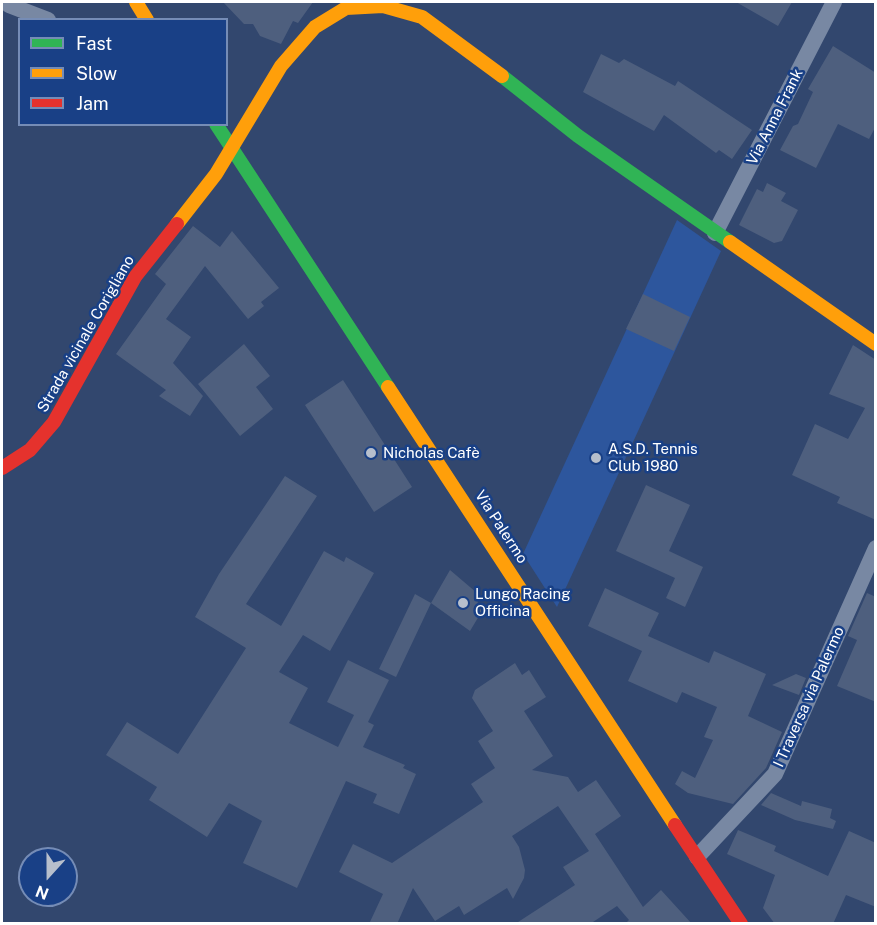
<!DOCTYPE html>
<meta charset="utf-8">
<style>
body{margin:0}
#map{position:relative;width:877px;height:925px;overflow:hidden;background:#32476e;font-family:"Public Sans",sans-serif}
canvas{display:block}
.frame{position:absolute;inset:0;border:3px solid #fff;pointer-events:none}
.legend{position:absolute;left:18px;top:18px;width:210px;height:108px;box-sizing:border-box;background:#194086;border:2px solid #758cb6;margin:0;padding:8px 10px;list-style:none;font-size:18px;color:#fff}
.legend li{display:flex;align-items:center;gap:12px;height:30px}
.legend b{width:30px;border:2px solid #758cb6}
.north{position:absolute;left:18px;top:847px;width:60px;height:60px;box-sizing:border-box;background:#194086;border:2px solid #758cb6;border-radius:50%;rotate:201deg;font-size:16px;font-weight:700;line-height:24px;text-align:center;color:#fff}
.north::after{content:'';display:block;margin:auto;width:21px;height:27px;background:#b7bfcc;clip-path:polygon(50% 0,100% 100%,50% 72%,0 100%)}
</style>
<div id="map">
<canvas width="877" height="925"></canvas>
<div class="frame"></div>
<ul class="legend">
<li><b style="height:8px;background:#30b455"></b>Fast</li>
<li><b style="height:8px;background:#ff9f0a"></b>Slow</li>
<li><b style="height:8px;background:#e5322d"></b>Jam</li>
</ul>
<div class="north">N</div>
</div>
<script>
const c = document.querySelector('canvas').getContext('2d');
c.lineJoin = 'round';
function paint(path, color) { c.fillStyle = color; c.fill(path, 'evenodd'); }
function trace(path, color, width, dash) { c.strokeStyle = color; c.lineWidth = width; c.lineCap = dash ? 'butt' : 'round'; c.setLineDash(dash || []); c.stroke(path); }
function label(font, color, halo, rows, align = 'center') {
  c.font = font + ' "Public Sans",sans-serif'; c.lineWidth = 5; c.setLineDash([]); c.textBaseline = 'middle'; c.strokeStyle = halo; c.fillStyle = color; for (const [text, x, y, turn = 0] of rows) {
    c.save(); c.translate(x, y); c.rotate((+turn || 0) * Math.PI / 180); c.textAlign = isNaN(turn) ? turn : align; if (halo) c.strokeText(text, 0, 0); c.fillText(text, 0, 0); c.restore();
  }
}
const green = new Path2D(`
 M 677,220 L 721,251 L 557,607 L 523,554 Z`);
const building = new Path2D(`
 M 223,2 L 313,2 L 298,23 L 293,21 L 281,44 L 260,36 L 253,24 L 244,24 Z
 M 736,2 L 792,2 L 778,26 Z
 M 833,46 L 876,73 L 876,126 L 869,139 L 838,124 L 816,168 L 780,150 L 793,126 L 798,124 L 813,92 L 808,89 Z
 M 601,54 L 619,63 L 624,59 L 675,86 L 678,81 L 752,130 L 732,159 L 719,150 L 716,153 L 664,115 L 654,131 L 583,92 Z
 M 767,183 L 786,193 L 781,201 L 798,210 L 782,241 L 774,243 L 739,225 L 757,189 L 763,192 Z
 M 193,226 L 220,247 L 232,231 L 279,288 L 261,302 L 264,306 L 248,319 L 205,266 L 166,319 L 191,337 L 173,363 L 203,396 L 190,416 L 159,396 L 166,390 L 116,354 L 166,284 L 155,274 Z
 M 643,294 L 690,317 L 674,351 L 626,329 Z
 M 244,344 L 270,376 L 256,387 L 273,409 L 240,436 L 198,384 Z
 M 853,345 L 876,360 L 876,520 L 837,503 L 840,497 L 792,475 L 815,424 L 848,439 L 865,408 L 829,394 Z
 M 343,380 L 412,487 L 374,512 L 305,405 Z
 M 285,476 L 317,496 L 246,604 L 281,626 L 324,551 L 344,562 L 346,557 L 374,573 L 330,651 L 303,635 L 279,672 L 308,688 L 289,723 L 338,747 L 354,715 L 327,702 L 348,660 L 389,680 L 368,722 L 374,725 L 363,747 L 405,765 L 403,768 L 416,774 L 399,814 L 373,803 L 377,794 L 346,781 L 297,888 L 243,863 L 262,821 L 229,803 L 207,837 L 149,800 L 157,787 L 106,755 L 127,722 L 178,754 L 246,648 L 195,617 L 219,574 Z
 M 646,485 L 690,505 L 669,551 L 703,567 L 685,607 L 666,598 L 675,578 L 616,551 Z
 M 450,570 L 477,593 L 478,607 L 482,611 L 470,631 L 431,603 Z
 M 605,588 L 659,613 L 648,636 L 709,663 L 714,651 L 766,674 L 748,716 L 782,732 L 766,768 L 733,804 L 688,793 L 675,784 L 682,771 L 695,778 L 713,740 L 704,737 L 717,707 L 682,692 L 677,703 L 628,681 L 642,651 L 588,626 Z
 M 867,593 L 876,597 L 876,702 L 837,686 L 857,640 L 848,636 Z
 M 415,594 L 431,603 L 396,677 L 379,669 Z
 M 515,663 L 522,675 L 529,670 L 546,697 L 524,711 L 553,756 L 532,770 L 568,777 L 578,792 L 596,780 L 621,816 L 595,834 L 643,907 L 661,890 L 692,924 L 625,924 L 629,920 L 617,906 L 590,924 L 515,924 L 575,885 L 563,867 L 589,851 L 558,806 L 512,836 L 519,847 L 525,870 L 524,878 L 513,899 L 507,888 L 464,915 L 459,906 L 435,921 L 413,888 L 397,924 L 369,924 L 383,894 L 339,872 L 353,844 L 392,863 L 483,802 L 471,784 L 495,768 L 478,741 L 493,731 L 472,698 L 475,690 Z
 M 796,674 L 806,678 L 799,695 L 772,685 Z
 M 771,793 L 801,806 L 802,801 L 832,809 L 830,818 L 836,821 L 833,829 L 795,820 L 761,805 Z
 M 738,830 L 776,846 L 774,851 L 828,876 L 849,831 L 876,843 L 876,907 L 846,895 L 833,924 L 775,924 L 763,908 L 775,875 L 727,854 Z`);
const street = new Path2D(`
 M 9,5 L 48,20
 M 715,233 L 834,2
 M 697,857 L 775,774 L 876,548`);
const fast = new Path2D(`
 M 502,76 L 578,136 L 730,242
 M 216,124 L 388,387`);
const slow = new Path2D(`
 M 136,2 L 147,20
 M 177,224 L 216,174 L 281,66 L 315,27 L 346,8 L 383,6 L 422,17 L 502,76
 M 730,242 L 876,344
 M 388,387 L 675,825`);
const jam = new Path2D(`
 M 2,468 L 30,450 L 54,422 L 135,277 L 177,224
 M 675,825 L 741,924`);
const markers = [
 [371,453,6,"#b7bfcc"],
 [596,458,6,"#b7bfcc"],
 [463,603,6,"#b7bfcc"]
];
const streetNames = [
 ["Via Anna Frank",775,117,-63],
 ["Strada vicinale Corigliano",86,334,-60],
 ["Via Palermo",501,527,57],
 ["I Traversa via Palermo",809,697,-66]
];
const poiNames = [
 ["A.S.D. Tennis",608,449],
 ["Club 1980",608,466],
 ["Nicholas Cafè",383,453],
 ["Lungo Racing",475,594],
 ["Officina",475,611]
];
paint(green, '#2d569d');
paint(building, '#4e5f7e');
trace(street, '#7888a3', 16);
trace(fast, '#30b455', 14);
trace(slow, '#ff9f0a', 14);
trace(jam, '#e5322d', 14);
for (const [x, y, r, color] of markers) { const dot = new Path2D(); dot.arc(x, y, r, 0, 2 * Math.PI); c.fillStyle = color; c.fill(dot); trace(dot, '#194086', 2); }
label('15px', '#fff', '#194086', streetNames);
label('15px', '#fff', '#194086', poiNames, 'left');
</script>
